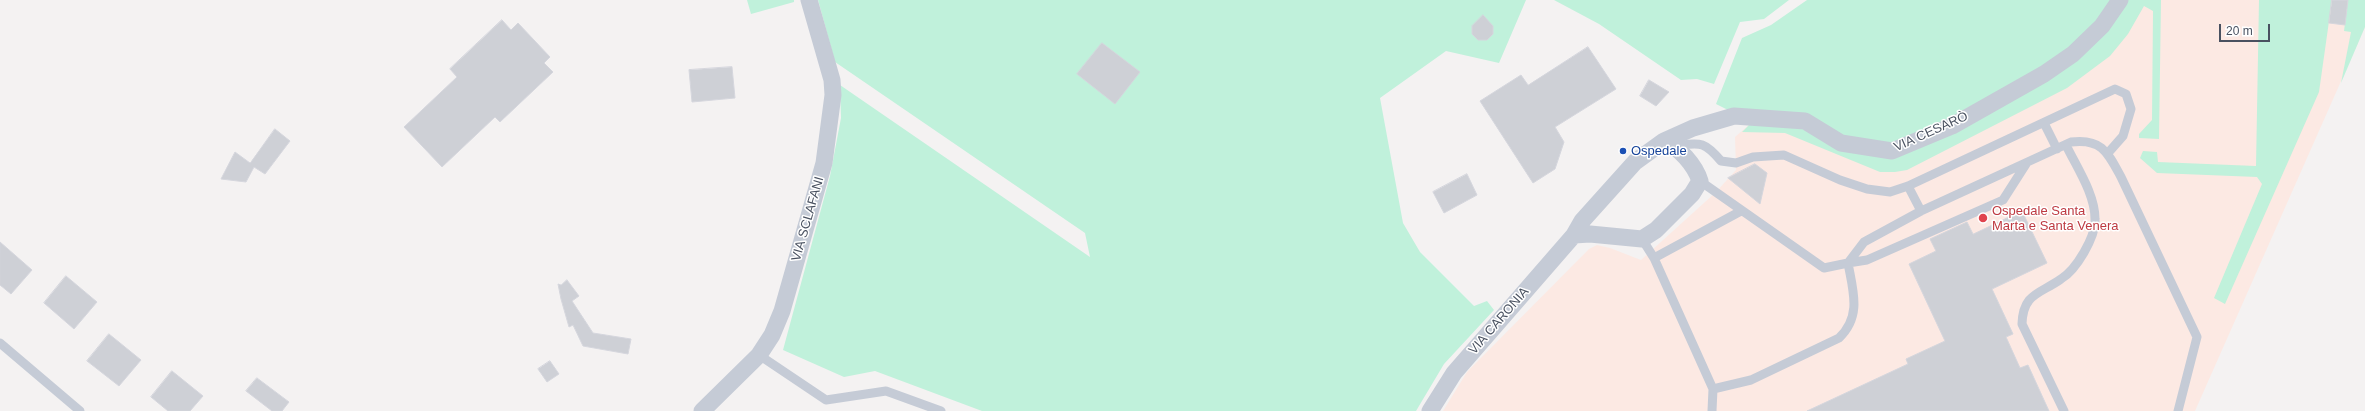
<!DOCTYPE html>
<meta charset="utf-8">
<style>
body{margin:0}
#map{position:relative;width:2365px;height:411px;overflow:hidden;background:#f4f2f2;font-family:Helvetica,sans-serif}
canvas{display:block}
.scale{position:absolute;left:2219px;top:24px;width:51px;height:18px;box-sizing:border-box;border:2px solid #495160;border-top:0;padding-left:5px;font-size:12px;line-height:14px;white-space:nowrap;color:#495160;-webkit-text-stroke:3px #fff;paint-order:stroke}
</style>
<div id="map">
<canvas width="2365" height="411"></canvas>
<div class="scale">20 m</div>
</div>
<script>
const c = document.querySelector('canvas').getContext('2d');
c.lineJoin = 'round';
function paint(path, color) { c.fillStyle = color; c.fill(path, 'evenodd'); }
function trace(path, color, width, dash) { c.strokeStyle = color; c.lineWidth = width; c.lineCap = dash ? 'butt' : 'round'; c.setLineDash(dash || []); c.stroke(path); }
function label(font, color, halo, rows, align = 'center') {
  c.font = font + ' Helvetica,sans-serif'; c.lineWidth = 3; c.setLineDash([]); c.textBaseline = 'middle'; c.strokeStyle = halo; c.fillStyle = color; for (const [text, x, y, turn = 0] of rows) {
    c.save(); c.translate(x, y); c.rotate((+turn || 0) * Math.PI / 180); c.textAlign = isNaN(turn) ? turn : align; if (halo) c.strokeText(text, 0, 0); c.fillText(text, 0, 0); c.restore();
  }
}
const medical = new Path2D(`
 M 2126,0 L 2365,0 L 2365,27 L 2195,411 L 1443,411 L 1467,372 L 1589,249 L 1597,245 L 1610,248 L 1641,260 L 1716,192 L 1736,170 L 1735,137 L 1751,123 Z`);
const green = new Path2D(`
 M 747,0 L 794,0 L 794,2 L 751,14 Z
 M 818,0 L 1526,0 L 1499,63 L 1446,51 L 1380,98 L 1403,223 L 1420,252 L 1474,306 L 1487,301 L 1494,310 L 1444,364 L 1416,411 L 982,411 L 875,371 L 844,377 L 783,350 L 830,176 L 841,118 L 840,85 L 1090,257 L 1085,233 L 835,62 Z
 M 1554,0 L 1789,0 L 1764,19 L 1740,22 L 1714,84 L 1697,79 L 1681,80 L 1599,24 Z
 M 1807,0 L 2112,0 L 2095,23 L 2067,50 L 2036,71 L 1947,119 L 1893,143 L 1844,137 L 1730,111 L 1716,104 L 1742,38 L 1771,25 Z
 M 2126,0 L 2161,0 L 2159,139 L 2139,138 L 2139,134 L 2152,120 L 2153,11 L 2144,6 L 2128,34 L 2110,56 L 2067,88 L 1907,170 L 1895,172 L 1880,172 L 1785,133 L 1742,132 L 1751,123 L 1786,124 L 1891,156 L 2038,83 Z
 M 2259,0 L 2332,0 L 2319,92 L 2225,304 L 2214,298 L 2262,184 L 2257,177 L 2157,173 L 2140,158 L 2143,151 L 2157,152 L 2158,162 L 2256,166 Z
 M 2348,0 L 2365,0 L 2365,27 L 2341,83 L 2351,32 L 2344,31 Z`);
const building = new Path2D(`
 M 2332,0 L 2348,0 L 2345,25 L 2329,23 Z
 M 1483,15 L 1493,26 L 1493,34 L 1487,40 L 1478,40 L 1472,34 L 1472,26 Z
 M 502,20 L 511,30 L 518,23 L 550,57 L 544,63 L 553,72 L 500,122 L 495,117 L 442,167 L 404,127 L 457,77 L 450,69 Z
 M 1102,43 L 1140,72 L 1115,104 L 1077,74 Z
 M 1588,47 L 1616,89 L 1555,127 L 1564,142 L 1555,169 L 1533,183 L 1480,101 L 1521,75 L 1528,85 Z
 M 732,67 L 735,98 L 692,102 L 689,70 Z
 M 1649,80 L 1669,92 L 1656,106 L 1640,96 Z
 M 275,129 L 290,141 L 265,174 L 254,167 L 246,182 L 221,179 L 235,152 L 250,163 Z
 M 1755,164 L 1767,173 L 1760,204 L 1728,178 Z
 M 1467,174 L 1477,195 L 1444,213 L 1433,192 Z
 M 2022,211 L 2047,263 L 1992,289 L 2013,334 L 2006,337 L 2020,368 L 2028,365 L 2049,411 L 1807,411 L 1908,364 L 1906,359 L 1945,341 L 1909,264 L 1936,251 L 1930,239 L 1967,222 L 1973,234 Z
 M 0,242 L 32,270 L 11,294 L 0,285 Z
 M 66,276 L 97,302 L 74,329 L 44,303 Z
 M 567,280 L 579,296 L 572,301 L 593,333 L 631,339 L 628,354 L 583,346 L 573,325 L 569,327 L 561,299 L 558,284 L 561,285 Z
 M 109,334 L 141,360 L 119,386 L 87,361 Z
 M 550,361 L 559,374 L 547,382 L 538,369 Z
 M 172,371 L 203,396 L 190,411 L 168,411 L 151,397 Z
 M 257,378 L 289,402 L 282,411 L 272,411 L 246,391 Z`);
const lane = new Path2D(`
 M 2044,123 L 2057,149
 M 1674,146 C 1700,143 1703,140 1721,161 L 1736,163 L 1753,157 L 1784,155 L 1840,180 L 1867,189 L 1890,192 L 1908,186 L 2115,89 L 2126,94 L 2131,109 L 2123,136 L 2108,153
 M 1700,181 L 1824,268 L 1848,263 L 1864,242 L 1921,211 L 2071,142 C 2102,138 2108,153 2121,177 L 2197,337 L 2178,411
 M 1908,186 L 1921,211
 M 1642,239 L 1654,258 L 1713,389 L 1712,411
 M 1654,258 L 1741,211
 M 0,343 L 80,411
 M 759,355 L 826,400 L 886,391 L 941,411
 M 1713,389 L 1751,380 L 1839,338 C 1862,316 1853,291 1848,263 L 1867,260 L 2003,200 L 2026,164
 M 2064,411 L 2022,324 C 2023,293 2040,294 2061,279 C 2076,270 2096,237 2095,219 C 2095,194 2077,168 2066,145`);
const street = new Path2D(`
 M 1574,235 L 1590,234 L 1642,239 L 1656,230 L 1692,194 L 1700,181 C 1695,165 1679,147 1664,141
 M 702,411 L 759,355 L 772,335 L 782,311 L 824,163 L 833,95 L 832,80 L 809,0
 M 1430,411 L 1454,373 L 1574,235 L 1582,221 L 1635,162 L 1664,141 L 1693,128 L 1734,116 L 1805,121 L 1841,143 L 1892,151 L 1952,126 L 2044,74 L 2073,54 L 2102,26 L 2120,0`);
const markers = [
 [1623,151,4,"#1a4fb4"],
 [1983,218,5,"#e0444e"]
];
const streetNames = [
 ["VIA CESARÒ",1931,132,-24],
 ["VIA SCLAFANI",808,219,-74],
 ["VIA CARONIA",1499,321,-49]
];
const transitNames = [
 ["Ospedale",1631,151]
];
const healthNames = [
 ["Ospedale Santa",1992,211],
 ["Marta e Santa Venera",1992,226]
];
paint(medical, '#fce9e3');
paint(green, '#c0f1db');
paint(building, '#ced0d6');
trace(building, '#d5d6dd', 1);
trace(lane, '#c5cbd6', 9);
trace(street, '#c5cbd6', 17);
for (const [x, y, r, color] of markers) { const dot = new Path2D(); dot.arc(x, y, r, 0, 2 * Math.PI); c.fillStyle = color; c.fill(dot); trace(dot, '#fff', 1.5); }
label('13px', '#495160', '#fff', streetNames);
label('13px', '#164399', '#fff', transitNames, 'left');
label('13px', '#be3a42', '#fff', healthNames, 'left');
</script>
